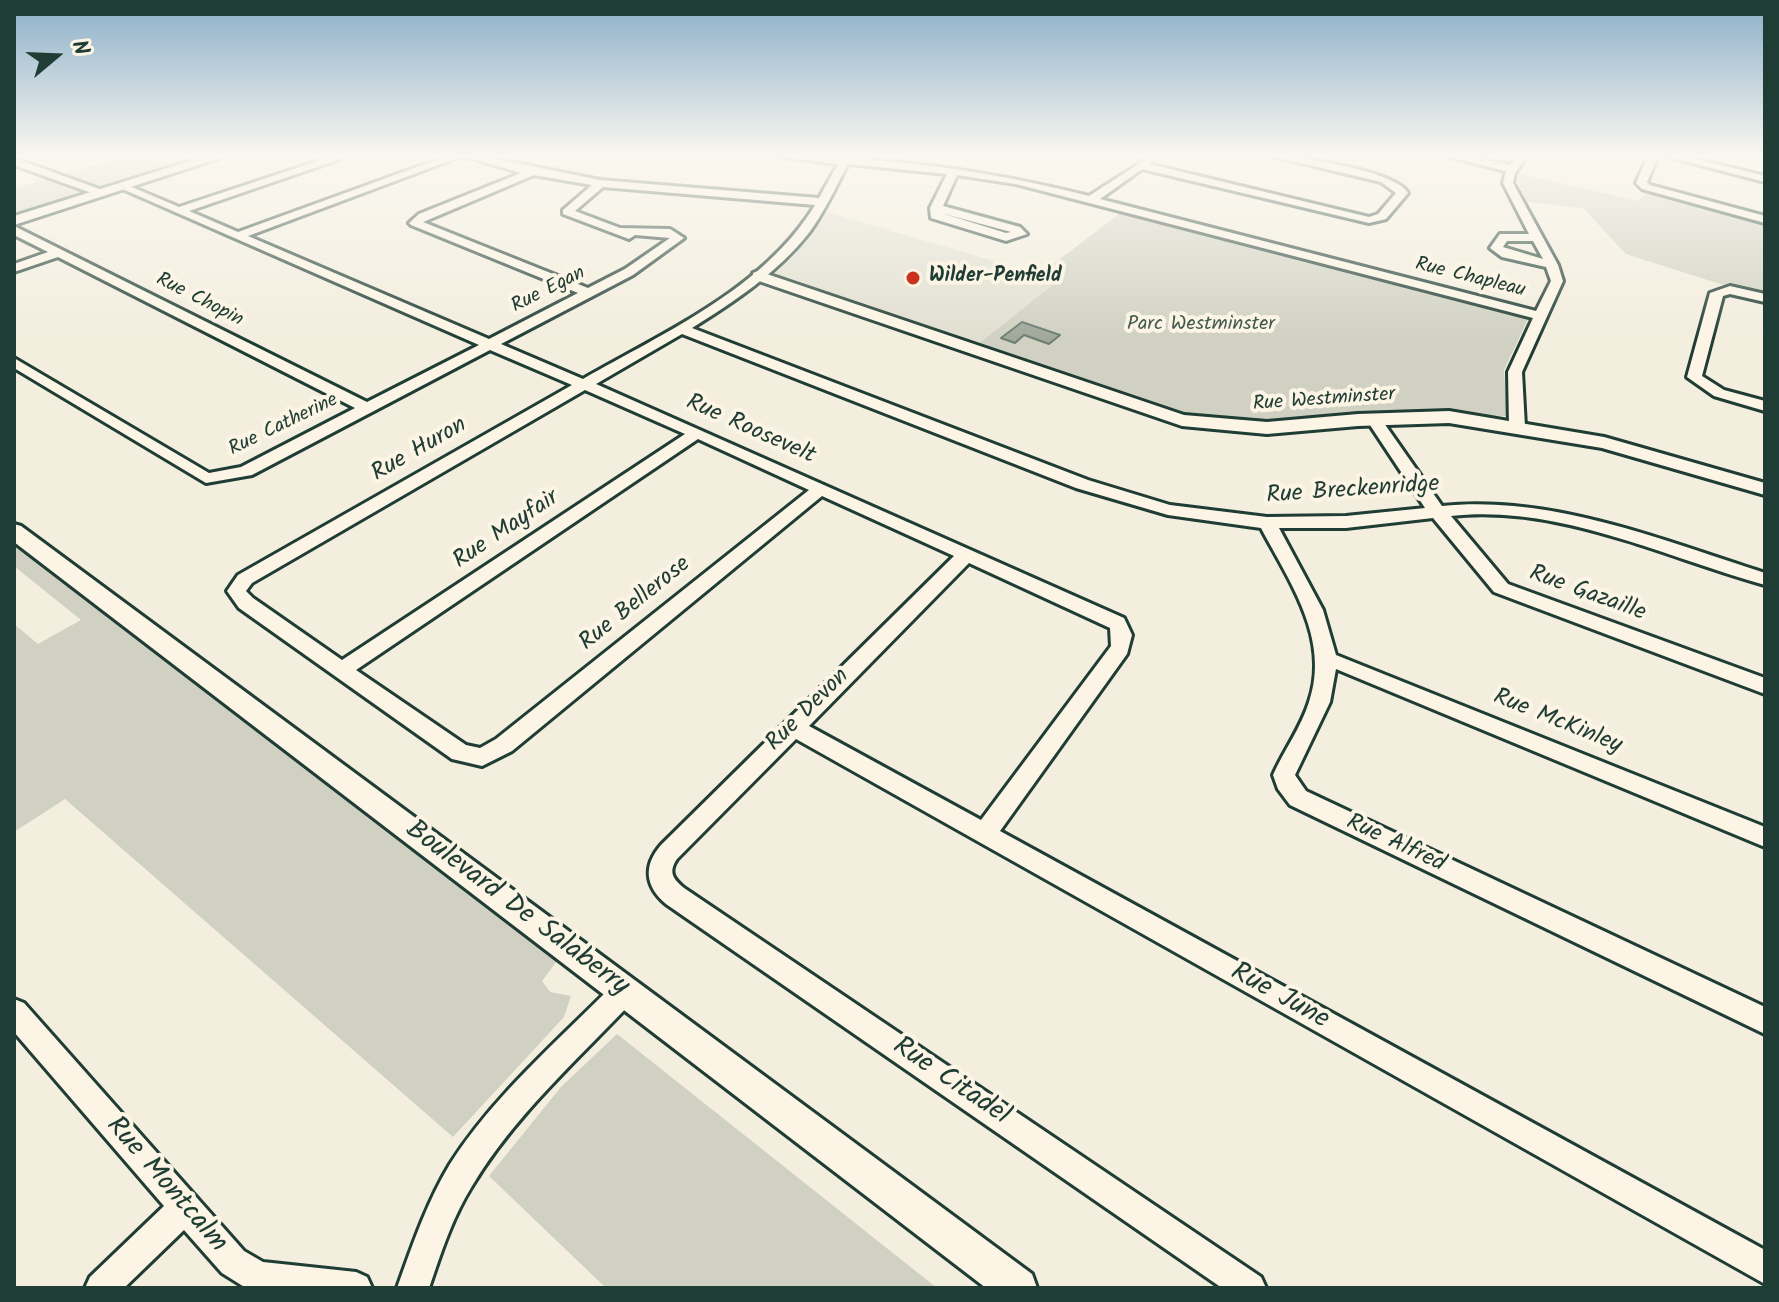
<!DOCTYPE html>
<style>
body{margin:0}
#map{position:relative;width:1779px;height:1302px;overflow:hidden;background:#f3eede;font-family:Kalam,sans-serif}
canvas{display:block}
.frame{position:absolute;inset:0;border:16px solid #1f3d34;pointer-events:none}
.north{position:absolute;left:16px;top:16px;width:80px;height:80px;-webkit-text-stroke:6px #fcf5e5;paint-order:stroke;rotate:71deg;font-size:22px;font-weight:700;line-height:32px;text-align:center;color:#1f3d34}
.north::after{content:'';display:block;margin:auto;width:28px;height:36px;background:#1f3d34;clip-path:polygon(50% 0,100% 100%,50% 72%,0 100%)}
</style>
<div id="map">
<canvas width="1779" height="1302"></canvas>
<div class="frame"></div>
<div class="north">N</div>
</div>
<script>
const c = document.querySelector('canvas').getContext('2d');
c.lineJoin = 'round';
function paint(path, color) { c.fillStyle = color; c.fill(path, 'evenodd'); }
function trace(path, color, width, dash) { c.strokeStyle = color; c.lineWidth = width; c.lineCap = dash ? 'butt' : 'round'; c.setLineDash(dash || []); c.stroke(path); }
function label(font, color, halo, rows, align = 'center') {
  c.font = font + ' Kalam,sans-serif'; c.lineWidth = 8; c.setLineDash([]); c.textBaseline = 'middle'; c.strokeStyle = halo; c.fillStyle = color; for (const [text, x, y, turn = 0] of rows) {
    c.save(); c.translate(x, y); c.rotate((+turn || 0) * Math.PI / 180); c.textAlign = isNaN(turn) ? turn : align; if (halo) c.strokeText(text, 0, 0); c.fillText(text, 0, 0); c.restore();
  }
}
const built = new Path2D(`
 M 827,212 L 1058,280 L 977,345 L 770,275 L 792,257 Z`);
const green = new Path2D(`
 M 125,156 L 205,156 L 14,216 L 14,189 Z
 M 1519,173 L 1637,201 L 1650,192 L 1765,223 L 1765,295 L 1717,283 L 1626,254 L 1583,208 L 1527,202 L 1517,181 Z
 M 1123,211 L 1530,315 L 1504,370 L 1507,416 L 1373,414 L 1249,422 L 1174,415 L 977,345 L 1057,281 L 1039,275 Z
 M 14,545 L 557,961 L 542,981 L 550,992 L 571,996 L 564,1017 L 453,1137 L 65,799 L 14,832 L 14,624 L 38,644 L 81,620 L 14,566 Z
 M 617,1034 L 937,1288 L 606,1288 L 489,1176 L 561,1087 Z`);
const water = new Path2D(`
 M 1022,322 L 1060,335 L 1049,344 L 1024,335 L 1015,343 L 1001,338 Z`);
const minor = new Path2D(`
 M 333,156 L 349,156 L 189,211 L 238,232 L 447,156 L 462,156 L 248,236 L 489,339 L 578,293 L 411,225 L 409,223 L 419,214 L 521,173 L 464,156 L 482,156 L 600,180 L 819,198 L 838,164 L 776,156 C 881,156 982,169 1089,196 L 1151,156 L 1154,159 L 1149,164 L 1369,217 L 1378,214 L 1396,193 L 1381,182 L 1272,156 C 1298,156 1396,171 1408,193 L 1386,219 L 1369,223 L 1142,169 L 1100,199 L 1536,311 L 1551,281 L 1546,267 L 1502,257 L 1490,248 L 1500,234 L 1529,234 L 1503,183 L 1506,171 L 1446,156 L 1467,156 L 1510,165 L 1517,156 L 1527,156 L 1515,173 L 1513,183 L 1558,265 L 1563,281 L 1522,372 L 1525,427 L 1517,432 L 1509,427 L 1508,372 L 1533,318 L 1016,184 L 957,175 L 943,206 L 1020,227 L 1027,234 L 1006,241 L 931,218 L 930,208 L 947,174 L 848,164 C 835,188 824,213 808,234 C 777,273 734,302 692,328 L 1088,480 L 1170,505 L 1267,517 L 1346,516 L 1425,508 L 1366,419 L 1374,414 L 1379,416 L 1442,506 C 1552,495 1662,540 1765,573 L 1765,585 C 1664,557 1558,504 1451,516 L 1508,584 L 1765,678 L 1765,694 L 1494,592 L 1433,518 L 1346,528 L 1279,528 L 1323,610 L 1336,655 L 1765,827 L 1765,847 L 1336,669 L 1330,702 L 1295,775 L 1306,791 L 1765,1007 L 1765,1034 L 1290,805 L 1278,789 L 1273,775 C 1284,750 1301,728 1309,702 C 1331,639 1289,581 1261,528 L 1168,515 L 1076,488 L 682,334 L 596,384 L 1124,618 L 1132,635 L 1127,654 L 1000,831 L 1765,1250 L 1765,1284 L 796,739 L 677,859 C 668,872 673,879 684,888 L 1261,1277 L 1266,1288 L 1222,1288 L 666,904 C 645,886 643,866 661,845 L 954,556 L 822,496 L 512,751 L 482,766 L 452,759 L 239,608 L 227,591 L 238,575 L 572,385 L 490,350 L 252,475 L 206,483 L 14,368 L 14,358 L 209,473 L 241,467 L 355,408 L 58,257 L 14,272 L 14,264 L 48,252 L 14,235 L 14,226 L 367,402 L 479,345 L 118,187 L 127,185 L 179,207 ZM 534,175 L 592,185 L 563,210 L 563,214 L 629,239 L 635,235 L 670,238 L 625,269 L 588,288 L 423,222 ZM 603,187 L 815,205 C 765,288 665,332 583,379 L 501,344 L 633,275 L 684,238 L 670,229 L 620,228 L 575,211 ZM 941,213 L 1011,232 L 1006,233 ZM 1507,241 L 1533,241 L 1543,259 L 1503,247 ZM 585,390 L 685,434 L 342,660 L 253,598 L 246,591 L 252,583 ZM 698,439 L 809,490 L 496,739 L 480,748 L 466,745 L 356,670 ZM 969,563 L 1110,628 L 1111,646 L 981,820 L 809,726 Z
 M 1648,156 L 1658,156 L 1647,182 L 1650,185 L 1765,216 L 1765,223 L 1642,189 L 1636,183 Z
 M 1666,156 L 1685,156 L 1765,176 L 1765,182 Z
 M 14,158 L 105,191 L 107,193 L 97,195 L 14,165 Z
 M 1730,286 L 1765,294 L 1765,302 L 1730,294 L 1723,296 L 1702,376 L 1724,390 L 1765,401 L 1765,411 L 1714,396 L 1687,377 L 1710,293 Z
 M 624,979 L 633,983 L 637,992 L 633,1001 C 577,1060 514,1116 472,1186 C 452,1218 441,1253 429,1288 L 397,1288 C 412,1246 427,1202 450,1164 C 494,1095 558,1041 615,983 Z
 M 14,999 L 24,1003 L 244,1251 L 263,1262 L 356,1272 L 367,1277 L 372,1288 L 246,1288 L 222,1273 L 184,1230 L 124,1288 L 85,1288 L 90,1277 L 164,1206 L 14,1032 Z`);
const tertiary = new Path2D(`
 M 206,156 L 226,156 L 14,225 L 14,216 Z
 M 758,271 L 1184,415 L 1267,422 L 1358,414 L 1449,411 L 1604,437 L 1765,483 L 1765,495 L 1602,448 L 1449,423 L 1358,426 L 1267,434 L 1182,426 L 753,279 L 753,273 Z
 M 14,524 L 21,526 L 1032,1274 L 1037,1288 L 986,1288 L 14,542 Z`);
const markers = [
 [913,278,8,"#c8321e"]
];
const farPoinames = [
 ["Wilder-Penfield",929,278]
];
const farStreetnames = [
 ["Rue Chapleau",1470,279,14],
 ["Rue Egan",549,291,-27],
 ["Rue Chopin",199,301,27],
 ["Rue Westminster",1324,401,-4],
 ["Rue Catherine",284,426,-26]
];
const farParknames = [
 ["Parc Westminster",1201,326]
];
const streetNames = [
 ["Rue Roosevelt",750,431,24],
 ["Rue Huron",420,451,-30],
 ["Rue Breckenridge",1353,492,-4],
 ["Rue Mayfair",507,531,-34],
 ["Rue Gazaille",1587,595,20],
 ["Rue Bellerose",636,605,-39],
 ["Rue Devon",809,711,-45],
 ["Rue McKinley",1557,723,22],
 ["Rue Alfred",1395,845,25]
];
const nearStreetnames = [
 ["Boulevard De Salaberry",516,910,37],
 ["Rue June",1279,998,29],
 ["Rue Citadel",950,1083,34],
 ["Rue Montcalm",165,1186,49]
];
paint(built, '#e1dfd0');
paint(green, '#d0d1c2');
paint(water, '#a0a89b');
trace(water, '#6c7d72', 2);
trace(minor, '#1f3d34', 6);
trace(tertiary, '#1f3d34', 6);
paint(minor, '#fcf5e5');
paint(tertiary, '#fcf5e5');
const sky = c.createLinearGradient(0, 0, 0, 339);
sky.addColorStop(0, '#8bafc9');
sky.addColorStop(0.46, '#faf7f0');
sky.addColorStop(1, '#faf7f000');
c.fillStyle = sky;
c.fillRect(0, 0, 1779, 339);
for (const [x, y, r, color] of markers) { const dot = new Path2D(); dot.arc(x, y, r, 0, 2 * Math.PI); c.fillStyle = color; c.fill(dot); trace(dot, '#fcf5e5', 3); }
label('bold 20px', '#1f3d34', '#fcf5e5', farPoinames, 'left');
label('20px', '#1f3d34', '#fcf5e5', farStreetnames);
label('20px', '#425b50', '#fcf5e5', farParknames);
label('24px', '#1f3d34', '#fcf5e5', streetNames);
label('28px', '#1f3d34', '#fcf5e5', nearStreetnames);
</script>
